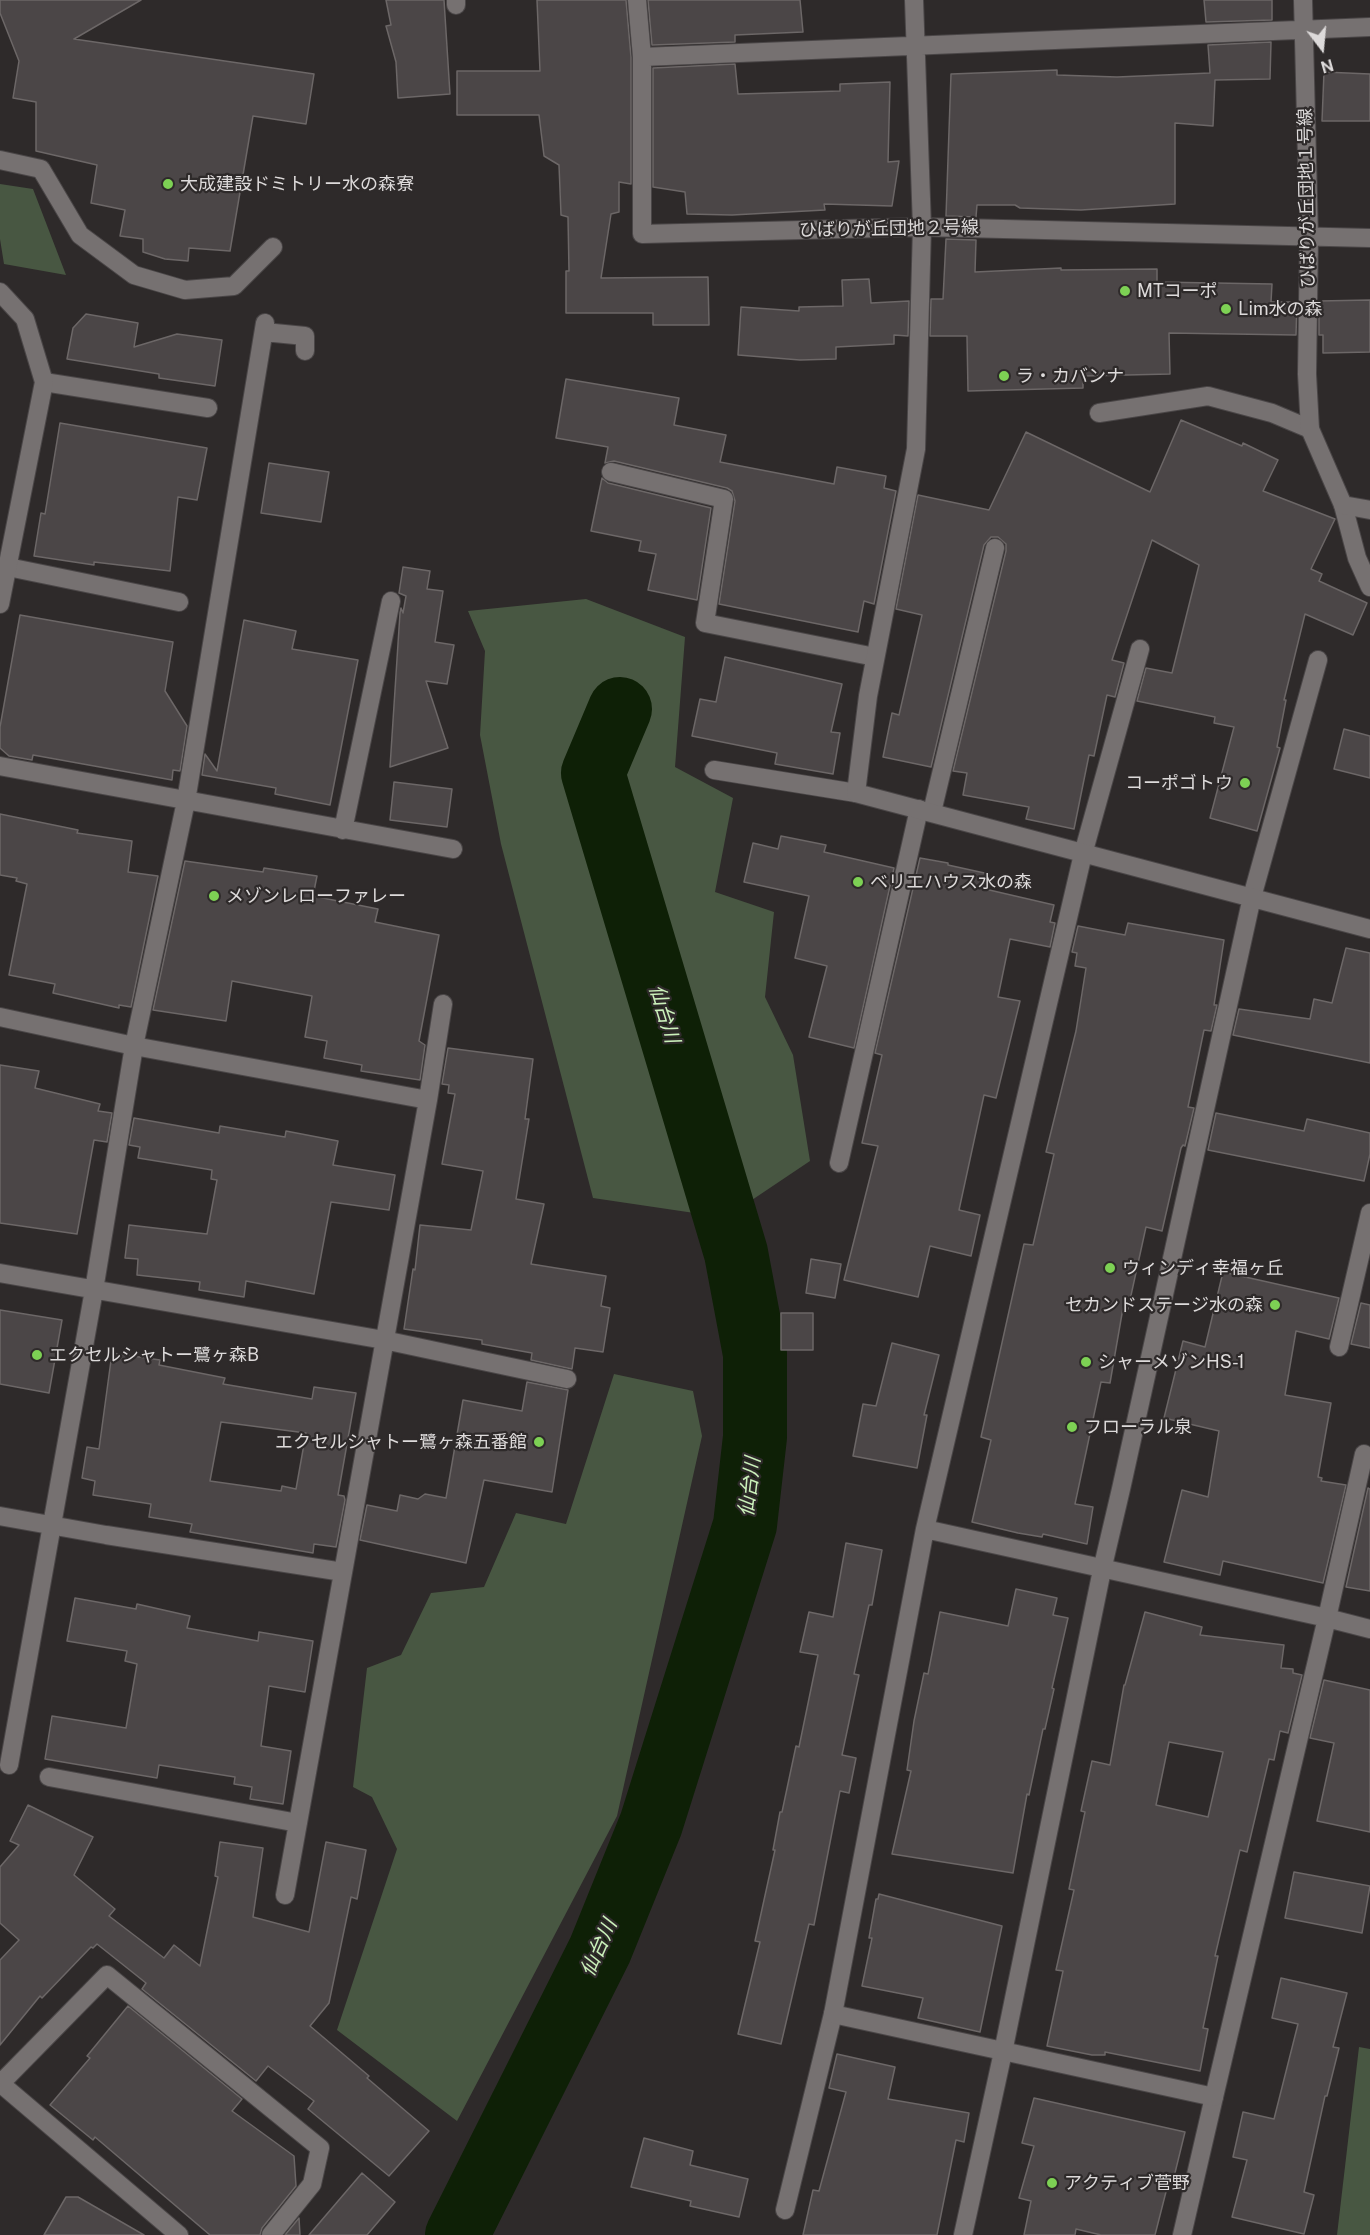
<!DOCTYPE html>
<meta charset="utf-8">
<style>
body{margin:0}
#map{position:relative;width:1370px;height:2235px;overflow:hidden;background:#2e2a2a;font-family:"Public Sans",sans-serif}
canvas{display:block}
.north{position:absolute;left:1292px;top:18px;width:60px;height:60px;-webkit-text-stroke:4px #2e2a2a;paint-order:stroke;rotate:164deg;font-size:16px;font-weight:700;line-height:24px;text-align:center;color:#dddada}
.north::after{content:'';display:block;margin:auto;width:21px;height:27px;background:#dddada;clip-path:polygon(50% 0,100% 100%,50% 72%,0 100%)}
</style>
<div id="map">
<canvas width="1370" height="2235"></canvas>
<div class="north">N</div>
</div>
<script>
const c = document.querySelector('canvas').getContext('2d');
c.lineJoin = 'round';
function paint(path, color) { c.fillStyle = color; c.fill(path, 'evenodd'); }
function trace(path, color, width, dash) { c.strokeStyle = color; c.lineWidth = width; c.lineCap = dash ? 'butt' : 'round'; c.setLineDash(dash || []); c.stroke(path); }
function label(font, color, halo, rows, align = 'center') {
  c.font = font + ' "Public Sans","Noto Sans JP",sans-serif'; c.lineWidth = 4.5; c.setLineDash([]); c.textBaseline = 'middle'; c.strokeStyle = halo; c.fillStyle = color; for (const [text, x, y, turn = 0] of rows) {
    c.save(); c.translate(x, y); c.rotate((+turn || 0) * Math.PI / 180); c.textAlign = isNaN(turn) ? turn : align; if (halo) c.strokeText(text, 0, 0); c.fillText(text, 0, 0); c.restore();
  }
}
const green = new Path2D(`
 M 0,184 L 33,189 L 66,275 L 4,264 L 0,239 Z
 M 586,599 L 685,637 L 675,767 L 733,798 L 715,892 L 774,912 L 765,997 L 793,1055 L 810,1161 L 743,1206 L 623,765 L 642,716 L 599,692 L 562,776 L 701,1214 L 593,1198 L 501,844 L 480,735 L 485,651 L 468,611 Z
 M 614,1374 L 693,1391 L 702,1436 L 617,1816 L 457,2121 L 337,2030 L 397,1849 L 372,1797 L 353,1787 L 367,1668 L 401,1655 L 431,1593 L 484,1587 L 516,1513 L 566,1524 Z
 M 1359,2047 L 1370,2049 L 1370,2235 L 1337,2235 Z`);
const river = new Path2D(`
 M 457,2235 L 600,1950 L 651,1824 L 745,1525 L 755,1437 L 755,1354 L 736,1253 L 593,773 L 620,709`);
const building = new Path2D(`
 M 0,0 L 141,0 L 74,39 L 314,74 L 306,124 L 253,116 L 230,251 L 189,248 L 188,261 L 165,259 L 143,252 L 143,239 L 120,236 L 125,210 L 91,203 L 97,165 L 36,151 L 36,102 L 13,98 L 19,61 L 0,13 Z
 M 386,0 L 444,0 L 450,94 L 398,98 L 396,62 L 386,26 L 391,25 Z
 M 537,0 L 626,0 L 631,57 L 631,184 L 619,182 L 619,212 L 611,214 L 601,278 L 708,277 L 709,325 L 653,325 L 653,313 L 566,313 L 566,271 L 569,271 L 568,217 L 561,215 L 559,165 L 544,156 L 539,115 L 457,115 L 457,71 L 540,71 Z
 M 648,0 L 800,0 L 803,32 L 735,35 L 735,42 L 652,45 Z
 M 1204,0 L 1272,0 L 1272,20 L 1206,22 Z
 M 1271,42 L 1270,79 L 1215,80 L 1213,126 L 1175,123 L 1175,204 L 1081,210 L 1020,208 L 1015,205 L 977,205 L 976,217 L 946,216 L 951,74 L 1057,70 L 1057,75 L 1117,77 L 1210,73 L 1208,45 Z
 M 735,64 L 738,94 L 840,91 L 840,84 L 890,82 L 888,162 L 899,161 L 892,206 L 824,204 L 825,210 L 732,215 L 687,214 L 685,192 L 653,187 L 653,68 Z
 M 1324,72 L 1370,74 L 1370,121 L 1322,121 Z
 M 946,239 L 976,240 L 975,272 L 1061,268 L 1061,270 L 1157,269 L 1157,282 L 1272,284 L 1271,302 L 1297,302 L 1296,335 L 1169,333 L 1170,374 L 1083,376 L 1083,388 L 968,391 L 967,336 L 930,336 L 931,299 L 943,299 Z
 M 869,279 L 871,303 L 909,301 L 908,336 L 894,335 L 894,344 L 836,347 L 836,359 L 800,360 L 738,355 L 741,307 L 799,311 L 799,307 L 843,306 L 842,280 Z
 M 1370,300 L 1370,352 L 1323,353 L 1323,335 L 1319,335 L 1319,301 Z
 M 86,314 L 138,323 L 134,347 L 177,334 L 222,340 L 215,386 L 159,378 L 159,374 L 67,359 L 73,328 Z
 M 566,379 L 679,398 L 674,425 L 726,435 L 720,462 L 834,484 L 837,467 L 886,476 L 884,488 L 896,491 L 874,604 L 864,601 L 858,632 L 719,604 L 735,501 L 732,491 L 727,488 L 614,461 L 605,463 L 608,447 L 556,438 Z
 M 1181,420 L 1242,446 L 1243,443 L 1278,460 L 1263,491 L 1335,519 L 1311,569 L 1322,574 L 1319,581 L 1367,603 L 1353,635 L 1305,614 L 1284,700 L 1286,700 L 1277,747 L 1280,748 L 1257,831 L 1210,818 L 1234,727 L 1214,723 L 1215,717 L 1137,701 L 1146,668 L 1172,673 L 1199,565 L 1152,540 L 1112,660 L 1124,663 L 1115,697 L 1107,695 L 1094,756 L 1089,755 L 1074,829 L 1026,819 L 1029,807 L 963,795 L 967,773 L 953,771 L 1006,551 L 1006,544 L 998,537 L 991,537 L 984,545 L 931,767 L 883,757 L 892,713 L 899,715 L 922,615 L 896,609 L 918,495 L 989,510 L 1026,432 L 1150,492 Z
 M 60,423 L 207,448 L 197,500 L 178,497 L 170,571 L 94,562 L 94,565 L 34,556 L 41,513 L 45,514 Z
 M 269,463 L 329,472 L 321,522 L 261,513 Z
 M 602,478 L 608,483 L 711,508 L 697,600 L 648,590 L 656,554 L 639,551 L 641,541 L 591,531 Z
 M 403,567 L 430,571 L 427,589 L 443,591 L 435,642 L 454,645 L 447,684 L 426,681 L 448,748 L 390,767 L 400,613 L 401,608 L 403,613 L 406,596 L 399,593 Z
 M 20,615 L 173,642 L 165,691 L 187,726 L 180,771 L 173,770 L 172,780 L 33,755 L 32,760 L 9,756 L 0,748 L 0,727 Z
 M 244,620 L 296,631 L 292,649 L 358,660 L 330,805 L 275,794 L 276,788 L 202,775 L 205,754 L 217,771 Z
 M 725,657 L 842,684 L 831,732 L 840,733 L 833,774 L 775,764 L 777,753 L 692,736 L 700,699 L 716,702 Z
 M 1344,729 L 1370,736 L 1370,778 L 1334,769 Z
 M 394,782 L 452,789 L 447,827 L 390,820 Z
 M 0,814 L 78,830 L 77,833 L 132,841 L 128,872 L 158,876 L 131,1007 L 119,1005 L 119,1008 L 53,993 L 55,984 L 9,975 L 27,884 L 16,881 L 17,878 L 0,875 Z
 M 781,836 L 826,845 L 824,852 L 894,868 L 854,1048 L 809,1037 L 827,966 L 795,958 L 809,896 L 744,882 L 753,843 L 778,849 Z
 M 920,858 L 948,863 L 948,865 L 989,874 L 985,889 L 1054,905 L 1050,922 L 1055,923 L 1050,947 L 1010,939 L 998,997 L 1020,1001 L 996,1098 L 984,1095 L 959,1210 L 980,1215 L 971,1256 L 930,1246 L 918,1297 L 844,1280 L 878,1146 L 862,1143 L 882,1055 L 875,1053 Z
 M 185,861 L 263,872 L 264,868 L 317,876 L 313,896 L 378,909 L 375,922 L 439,935 L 419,1041 L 425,1045 L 420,1080 L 361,1071 L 362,1065 L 324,1058 L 327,1041 L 305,1037 L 312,996 L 232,981 L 226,1021 L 153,1010 Z
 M 1128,923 L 1224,940 L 1214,1005 L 1217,1005 L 1211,1031 L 1204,1030 L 1188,1107 L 1194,1108 L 1185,1146 L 1183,1145 L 1181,1148 L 1162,1231 L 1146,1227 L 1128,1309 L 1123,1308 L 1110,1383 L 1101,1382 L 1075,1504 L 1093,1507 L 1087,1544 L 1043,1534 L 1042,1537 L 1018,1533 L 972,1522 L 991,1440 L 981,1437 L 1024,1244 L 1033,1245 L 1054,1154 L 1046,1152 L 1076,1031 L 1086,968 L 1075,966 L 1077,953 L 1072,952 L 1078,926 L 1125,935 Z
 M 1346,948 L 1370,953 L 1370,1063 L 1233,1035 L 1239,1009 L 1310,1019 L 1314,999 L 1332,1003 Z
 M 448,1048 L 533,1059 L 525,1119 L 529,1119 L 516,1199 L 544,1204 L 531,1264 L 606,1276 L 601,1306 L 610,1308 L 603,1352 L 575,1348 L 572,1369 L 531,1360 L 532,1353 L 482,1344 L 482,1340 L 404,1329 L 413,1269 L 415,1270 L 420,1225 L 471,1230 L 483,1171 L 442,1164 L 455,1094 L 448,1093 L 449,1085 L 442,1084 Z
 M 0,1065 L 39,1071 L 35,1088 L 100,1104 L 98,1111 L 112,1113 L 107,1142 L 94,1140 L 77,1234 L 0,1223 Z
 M 1216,1113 L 1304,1131 L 1307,1119 L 1370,1133 L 1370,1154 L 1364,1181 L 1208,1150 Z
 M 134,1118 L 219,1133 L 220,1126 L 285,1137 L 286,1131 L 338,1141 L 333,1165 L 395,1175 L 389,1210 L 331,1202 L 314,1294 L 246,1281 L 244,1297 L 199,1290 L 200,1282 L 137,1275 L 138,1259 L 125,1258 L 129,1225 L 207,1234 L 217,1180 L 211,1179 L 212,1170 L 138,1158 L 140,1147 L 129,1145 Z
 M 811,1259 L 841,1264 L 835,1298 L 806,1293 Z
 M 1223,1272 L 1339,1298 L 1329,1339 L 1296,1331 L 1285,1395 L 1331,1403 L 1318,1477 L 1322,1478 L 1321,1481 L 1346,1485 L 1323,1583 L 1223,1561 L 1220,1575 L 1164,1562 L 1182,1490 L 1208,1497 L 1219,1431 L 1164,1418 L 1183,1341 L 1205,1347 Z
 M 1361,1303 L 1370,1305 L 1370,1348 L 1351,1344 Z
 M 0,1310 L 62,1320 L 49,1393 L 0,1384 Z
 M 781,1313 L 813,1313 L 813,1350 L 781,1350 Z
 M 892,1343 L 939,1355 L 924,1415 L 927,1415 L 917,1468 L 853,1456 L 863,1404 L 876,1406 Z
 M 112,1353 L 160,1360 L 159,1365 L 225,1378 L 223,1384 L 312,1399 L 314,1387 L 356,1393 L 338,1495 L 344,1496 L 345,1500 L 336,1547 L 314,1544 L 313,1553 L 190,1532 L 192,1524 L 149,1517 L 151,1504 L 93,1495 L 95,1481 L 82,1478 L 87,1447 L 99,1449 ZM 221,1422 L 306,1433 L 296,1489 L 282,1486 L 281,1491 L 210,1481 Z
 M 527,1382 L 568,1390 L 552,1492 L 484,1480 L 466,1563 L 360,1540 L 367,1505 L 397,1511 L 400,1495 L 418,1499 L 425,1494 L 446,1498 L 463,1400 L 522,1411 Z
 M 1368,1488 L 1370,1489 L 1370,1591 L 1346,1587 Z
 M 846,1543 L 882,1550 L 872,1605 L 869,1605 L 854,1674 L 859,1675 L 842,1755 L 856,1758 L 849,1793 L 840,1791 L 814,1925 L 809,1924 L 781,2044 L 738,2034 L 760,1942 L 755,1941 L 775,1850 L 773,1850 L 780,1812 L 782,1812 L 796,1746 L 799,1747 L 818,1655 L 800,1652 L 809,1612 L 833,1617 Z
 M 1016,1589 L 1057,1598 L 1053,1615 L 1068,1618 L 1052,1688 L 1054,1689 L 1045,1729 L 1043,1729 L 1029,1795 L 1027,1794 L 1013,1873 L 892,1854 L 911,1771 L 907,1770 L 914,1721 L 924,1673 L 928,1674 L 940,1612 L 1008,1626 Z
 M 75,1598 L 136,1609 L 137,1604 L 190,1616 L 187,1628 L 258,1641 L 259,1632 L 313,1641 L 305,1692 L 269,1686 L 261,1746 L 291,1751 L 283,1804 L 250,1799 L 252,1787 L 234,1784 L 235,1777 L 159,1765 L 157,1778 L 45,1759 L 52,1716 L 126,1728 L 137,1664 L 125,1661 L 127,1651 L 67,1641 Z
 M 1145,1612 L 1202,1627 L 1200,1635 L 1284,1645 L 1281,1668 L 1293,1669 L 1293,1673 L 1302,1675 L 1288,1733 L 1280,1731 L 1274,1760 L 1269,1759 L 1247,1852 L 1240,1850 L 1215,1956 L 1218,1956 L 1203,2028 L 1208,2029 L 1200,2071 L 1105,2052 L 1105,2055 L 1092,2055 L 1047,2046 L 1063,1971 L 1056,1970 L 1074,1890 L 1069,1889 L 1085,1812 L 1081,1811 L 1092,1761 L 1110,1765 L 1124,1685 L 1125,1685 ZM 1169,1742 L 1223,1752 L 1208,1817 L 1156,1805 Z
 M 1324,1680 L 1370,1690 L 1370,1832 L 1317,1821 L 1334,1743 L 1310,1738 Z
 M 28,1805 L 93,1837 L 74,1875 L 115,1909 L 109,1916 L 164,1958 L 174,1945 L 200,1966 L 218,1877 L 215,1876 L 220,1842 L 263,1848 L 253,1917 L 309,1932 L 326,1842 L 366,1850 L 357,1899 L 351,1897 L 329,2003 L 310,2026 L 369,2076 L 367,2078 L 429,2131 L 389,2176 L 308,2109 L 314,2101 L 268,2066 L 256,2081 L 142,1989 L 146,1983 L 97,1944 L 93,1948 L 91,1947 L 42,1998 L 40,1996 L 0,2045 L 0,1960 L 19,1940 L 0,1923 L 0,1867 L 19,1845 L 10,1841 Z
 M 1294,1872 L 1370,1886 L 1362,1933 L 1285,1918 Z
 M 879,1894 L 1002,1926 L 980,2032 L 918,2018 L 923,1998 L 862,1986 L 872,1938 L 869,1938 L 876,1899 L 878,1899 Z
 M 1281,1978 L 1347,1993 L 1333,2047 L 1339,2048 L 1327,2096 L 1325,2096 L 1304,2192 L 1314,2195 L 1304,2234 L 1232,2217 L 1247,2160 L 1233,2157 L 1243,2112 L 1274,2119 L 1298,2024 L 1272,2018 Z
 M 128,2006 L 242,2099 L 232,2111 L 294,2156 L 296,2186 L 262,2228 L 260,2235 L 210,2235 L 95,2137 L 93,2140 L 50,2105 L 90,2058 L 87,2056 Z
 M 837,2054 L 895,2067 L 888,2099 L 969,2113 L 964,2142 L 956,2140 L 937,2235 L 803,2235 L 813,2190 L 819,2191 L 846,2092 L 829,2088 Z
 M 1034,2098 L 1185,2132 L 1173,2181 L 1169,2180 L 1155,2235 L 1101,2235 L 1076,2229 L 1075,2235 L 1024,2235 L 1031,2201 L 1019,2198 L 1034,2146 L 1022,2143 Z
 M 644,2138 L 693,2151 L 690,2165 L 748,2179 L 739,2217 L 690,2206 L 691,2201 L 631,2187 Z
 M 362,2173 L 395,2202 L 367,2235 L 309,2235 Z
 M 66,2197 L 78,2197 L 144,2235 L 44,2235 Z
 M 299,2218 L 300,2235 L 285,2235 Z`);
const lane = new Path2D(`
 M 456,0 L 456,5
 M 0,160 L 41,169 L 80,235 L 134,275 L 185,290 L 234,286 L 273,247
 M 264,332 L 305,336 L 305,351
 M 44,382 L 208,408
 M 1099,413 L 1208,396 L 1272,413 L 1310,429
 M 611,472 L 724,499 L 705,623 L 875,657
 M 1343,505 L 1357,558 L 1370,587
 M 8,567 L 179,602
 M 0,766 L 453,849
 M 714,770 L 856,793
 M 932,812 L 995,548
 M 343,830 L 391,601
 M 1083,854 L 1140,649
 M 1252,897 L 1318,660
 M 0,1017 L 134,1046 L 428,1100
 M 839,1163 L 919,809
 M 0,1273 L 384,1340 L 567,1379
 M 0,1516 L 106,1535 L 343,1572
 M 9,1765 L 94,1290 L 134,1046 L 186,801 L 265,323
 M 49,1777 L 298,1823
 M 285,1895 L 428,1100 L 443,1004
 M 0,2083 L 179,2235
 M 1,2083 L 107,1975 L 320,2148 L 312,2184 L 271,2235
 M 785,2210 L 833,2014
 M 963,2235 L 1003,2052
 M 1182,2235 L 1214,2097`);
const street = new Path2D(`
 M 637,0 L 642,57 L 642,234 L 922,227 L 1370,238
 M 914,0 L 922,227 L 916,449 L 868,696 L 856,793 L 1370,929
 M 1303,0 L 1309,237 L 1307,374 L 1310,429 L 1343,505 L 1370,510
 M 642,57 L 1370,27
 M 0,292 L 25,319 L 44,382 L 0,604
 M 1083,854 L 925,1529 L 833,2014 L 1214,2097 L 1327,1618 L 1370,1629
 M 1339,1347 L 1370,1213
 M 925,1529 L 1327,1618 L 1364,1454
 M 1003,2052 L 1102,1570 L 1121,1489 L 1252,897`);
const markers = [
 [168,184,6,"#7dd154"],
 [1125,291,6,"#7dd154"],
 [1226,309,6,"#7dd154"],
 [1004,376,6,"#7dd154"],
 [1245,783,6,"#7dd154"],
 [858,882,6,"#7dd154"],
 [214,896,6,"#7dd154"],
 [1110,1268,6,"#7dd154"],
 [1275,1305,6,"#7dd154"],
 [37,1355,6,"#7dd154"],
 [1086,1362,6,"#7dd154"],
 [1072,1427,6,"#7dd154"],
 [539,1442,6,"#7dd154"],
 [1052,2183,6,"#7dd154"]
];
const poiNames = [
 ["大成建設ドミトリー水の森寮",180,184],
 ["MTコーポ",1137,291],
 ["Lim水の森",1238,309],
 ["ラ・カバンナ",1016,376],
 ["コーポゴトウ",1233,783,"right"],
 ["ベリエハウス水の森",870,882],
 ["メゾンレローファレー",226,896],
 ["ウィンディ幸福ヶ丘",1122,1268],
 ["セカンドステージ水の森",1263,1305,"right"],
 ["エクセルシャトー鷺ヶ森B",49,1355],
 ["シャーメゾンHS-1",1098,1362],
 ["フローラル泉",1084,1427],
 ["エクセルシャトー鷺ヶ森五番館",527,1442,"right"],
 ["アクティブ菅野",1064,2183]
];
const streetNames = [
 ["ひばりが丘団地１号線",1307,198,-91],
 ["ひばりが丘団地２号線",889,229,-1]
];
const waterNames = [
 ["仙台川",664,1014,73],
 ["仙台川",750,1487,-83],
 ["仙台川",599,1948,-66]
];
paint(green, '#485742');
trace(river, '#0e2006', 64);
paint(building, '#4b4647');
trace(building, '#6c6767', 1.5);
trace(lane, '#4a4647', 20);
trace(street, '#4a4647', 20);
trace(lane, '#767171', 18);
trace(street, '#767171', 18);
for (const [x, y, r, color] of markers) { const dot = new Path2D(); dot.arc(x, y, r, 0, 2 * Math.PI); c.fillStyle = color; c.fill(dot); trace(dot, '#2e2a2a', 2); }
label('18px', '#dddada', '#2e2a2a', poiNames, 'left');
label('18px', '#dddada', '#2e2a2a', streetNames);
label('italic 20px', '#cbf1bb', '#2e2a2a', waterNames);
</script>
